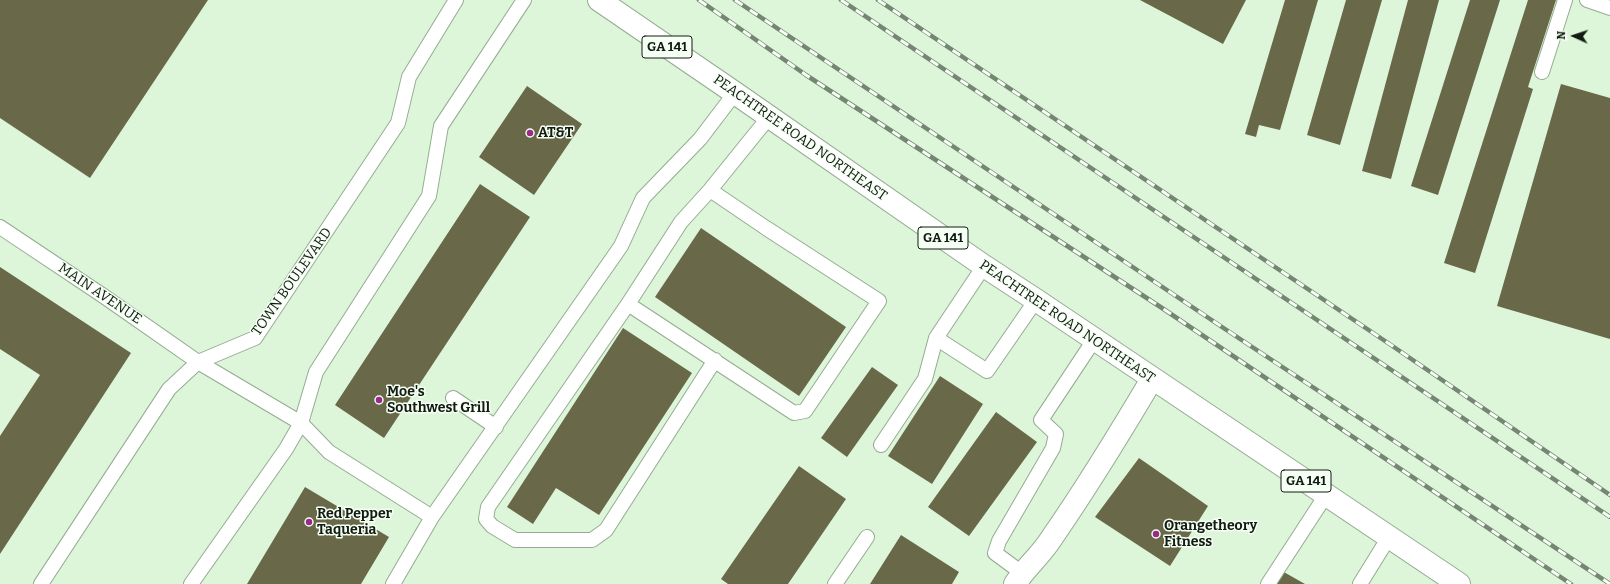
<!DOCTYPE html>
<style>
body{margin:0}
#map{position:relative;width:1610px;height:584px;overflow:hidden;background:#ddf6da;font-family:Bitter,serif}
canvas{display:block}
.north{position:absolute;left:1554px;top:16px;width:40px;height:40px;-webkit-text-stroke:3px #f5fff3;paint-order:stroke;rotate:273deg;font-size:11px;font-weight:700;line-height:16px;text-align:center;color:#131c12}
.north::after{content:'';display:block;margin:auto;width:14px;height:18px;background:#131c12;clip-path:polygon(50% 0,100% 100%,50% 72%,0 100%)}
</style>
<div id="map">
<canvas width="1610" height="584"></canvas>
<div class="north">N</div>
</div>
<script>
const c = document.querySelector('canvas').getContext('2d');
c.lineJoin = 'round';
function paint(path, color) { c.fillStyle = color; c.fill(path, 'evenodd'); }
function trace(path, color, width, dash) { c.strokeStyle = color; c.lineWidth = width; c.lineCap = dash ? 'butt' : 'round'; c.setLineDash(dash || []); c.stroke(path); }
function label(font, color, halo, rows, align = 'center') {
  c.font = font + ' Bitter,serif'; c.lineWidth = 3; c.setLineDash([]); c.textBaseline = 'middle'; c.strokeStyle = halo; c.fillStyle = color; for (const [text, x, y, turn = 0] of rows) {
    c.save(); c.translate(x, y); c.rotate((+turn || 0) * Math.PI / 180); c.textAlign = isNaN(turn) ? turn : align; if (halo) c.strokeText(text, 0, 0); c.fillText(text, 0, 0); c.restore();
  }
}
const building = new Path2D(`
 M 0,0 L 208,0 L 90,178 L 0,118 Z
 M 1140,0 L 1246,0 L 1223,44 Z
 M 1285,0 L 1318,0 L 1280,130 L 1259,125 L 1256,137 L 1245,134 Z
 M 1346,0 L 1382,0 L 1340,145 L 1307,135 Z
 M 1408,0 L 1439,0 L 1391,179 L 1362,171 Z
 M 1470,0 L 1500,0 L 1438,195 L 1411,186 Z
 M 1528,0 L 1556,0 L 1528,87 L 1533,89 L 1475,273 L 1444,263 Z
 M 1561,84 L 1610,98 L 1610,339 L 1497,306 Z
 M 527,86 L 582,124 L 534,195 L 479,157 Z
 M 480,184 L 530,217 L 384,438 L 335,405 Z
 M 701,228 L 846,327 L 799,396 L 655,297 Z
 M 0,267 L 131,353 L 0,554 L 0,436 L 40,375 L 0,349 Z
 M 623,328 L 692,373 L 599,515 L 556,488 L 533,524 L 507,507 Z
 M 872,367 L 898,385 L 847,457 L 821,438 Z
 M 940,376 L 983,404 L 932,484 L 888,456 Z
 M 996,412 L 1037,442 L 969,536 L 928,507 Z
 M 1139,458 L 1208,506 L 1170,566 L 1095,517 Z
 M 799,466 L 846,499 L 788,584 L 728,584 L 721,579 Z
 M 305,487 L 389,537 L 361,584 L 247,584 Z
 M 901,535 L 959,572 L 952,584 L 870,584 Z
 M 1282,571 L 1305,584 L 1275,584 Z`);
const service = new Path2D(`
 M 1587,0 L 1610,8
 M 1542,72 L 1565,0
 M 0,227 L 102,295 L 198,362 L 301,423 L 329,452 L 432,517
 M 628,304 L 794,413 L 805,411 L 879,301 L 766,228 L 710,190
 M 936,338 L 987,371 L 1036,300
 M 715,360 L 606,530 L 592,540 L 515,540 L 492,526 L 486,519 L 488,507 L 628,304 L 681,222 L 710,190 L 769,117
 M 453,398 L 496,427
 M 881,445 L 925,379 L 936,338 L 984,266
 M 1022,573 L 995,553 L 999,541 L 1053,448 L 1056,434 L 1041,420 L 1094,340
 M 41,584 L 169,389 L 198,362 L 255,338 L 398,123 L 409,77 L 456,0
 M 191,584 L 286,449 L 301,423 L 316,372 L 429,196 L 441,126 L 524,0
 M 393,584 L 432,517 L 621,246 L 643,198 L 700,139 L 735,93
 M 835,584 L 867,537
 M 1268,584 L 1326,495
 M 1360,584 L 1389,537`);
const minor = new Path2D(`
 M 1015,584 C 1026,567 1041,555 1051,539 C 1087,487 1120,433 1152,379`);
const trunk = new Path2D(`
 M 599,0 L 735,93 L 984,266 L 1036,300 L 1459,584`);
const rail = new Path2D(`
 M 699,0 L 806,75 L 1162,308 L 1571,584
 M 735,0 L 1222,327 L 1610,584
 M 841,0 L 1610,517
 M 878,0 L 1388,343 L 1610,495`);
const markers = [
 [530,133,4,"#992a8a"],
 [379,400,4,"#992a8a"],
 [309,522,4,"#992a8a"],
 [1156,534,4,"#992a8a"]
];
const shields = [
 [667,47,50],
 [943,238,50],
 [1306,481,50]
];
const shieldNames = [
 ["GA 141",667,47],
 ["GA 141",943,238],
 ["GA 141",1306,481]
];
const poiNames = [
 ["AT&T",538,133],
 ["Moe's",387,392],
 ["Southwest Grill",387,408],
 ["Red Pepper",317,514],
 ["Taqueria",317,530],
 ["Orangetheory",1164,526],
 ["Fitness",1164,542]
];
const streetNames = [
 ["PEACHTREE ROAD NORTHEAST",800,138,35],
 ["TOWN BOULEVARD",292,282,-55],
 ["MAIN AVENUE",100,294,34],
 ["PEACHTREE ROAD NORTHEAST",1067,322,34]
];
paint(building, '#69694a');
trace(service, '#94ac91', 16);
trace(minor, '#94ac91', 24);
trace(trunk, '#94ac91', 24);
trace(service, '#fff', 14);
trace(minor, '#fff', 22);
trace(trunk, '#fff', 22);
trace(rail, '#758673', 4.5);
trace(rail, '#f5fff3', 3, [9]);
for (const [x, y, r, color] of markers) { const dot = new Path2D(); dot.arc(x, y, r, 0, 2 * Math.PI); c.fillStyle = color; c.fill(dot); trace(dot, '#f5fff3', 1.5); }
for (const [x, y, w] of shields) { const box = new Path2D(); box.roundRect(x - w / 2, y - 11, w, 22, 3); c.fillStyle = '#f5fff3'; c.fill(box); trace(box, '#131c12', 1); }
label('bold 13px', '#131c12', null, shieldNames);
label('bold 14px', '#131c12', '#f5fff3', poiNames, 'left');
label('14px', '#131c12', '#f5fff3', streetNames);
</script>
